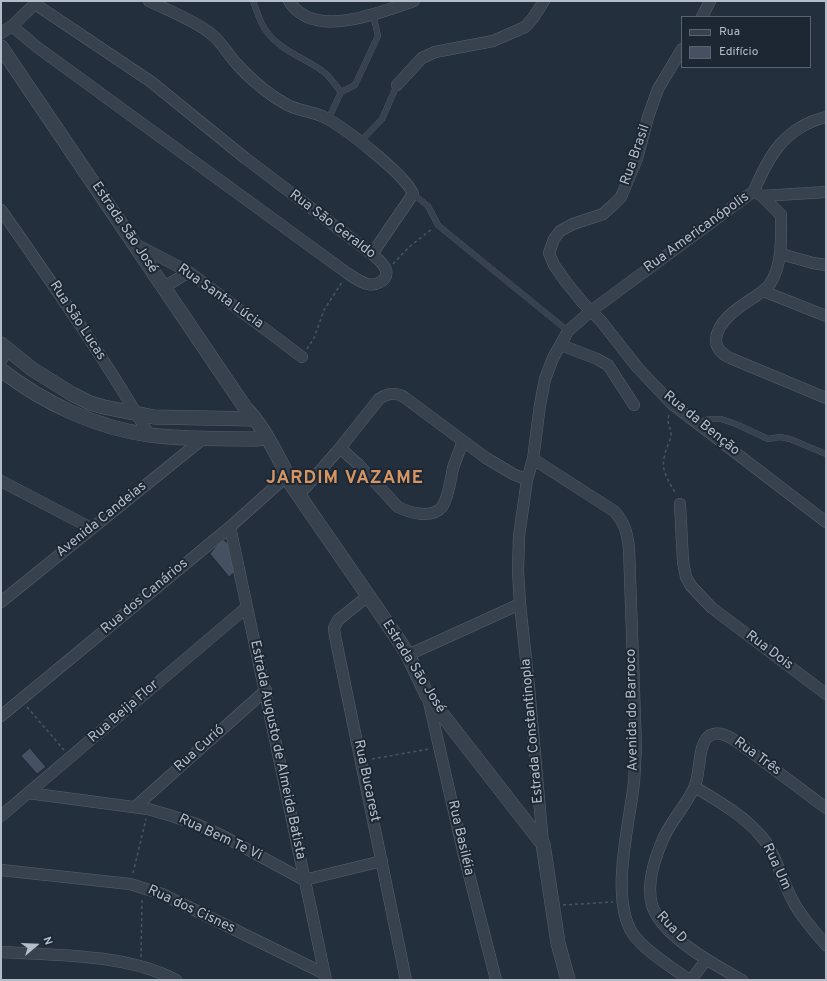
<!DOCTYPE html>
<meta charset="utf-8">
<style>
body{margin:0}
#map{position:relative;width:827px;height:981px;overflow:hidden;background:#242f3e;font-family:Overpass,sans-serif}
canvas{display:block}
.frame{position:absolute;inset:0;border:2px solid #b4bcc9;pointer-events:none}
.legend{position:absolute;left:681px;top:16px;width:130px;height:52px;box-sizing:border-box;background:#1d2633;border:1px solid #59626f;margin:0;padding:5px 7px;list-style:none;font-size:12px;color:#b4bcc9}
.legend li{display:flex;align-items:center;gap:8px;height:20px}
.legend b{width:20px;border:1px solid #59626f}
.north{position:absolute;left:16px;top:925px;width:40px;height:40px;-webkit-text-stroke:3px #1d2633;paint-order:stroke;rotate:71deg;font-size:11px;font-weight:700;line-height:16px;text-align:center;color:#b4bcc9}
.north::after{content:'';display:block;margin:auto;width:14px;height:18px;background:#b4bcc9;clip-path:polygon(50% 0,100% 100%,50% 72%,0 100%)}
</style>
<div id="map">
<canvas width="827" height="981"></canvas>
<div class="frame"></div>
<ul class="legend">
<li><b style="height:5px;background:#38414e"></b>Rua</li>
<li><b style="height:11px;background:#455162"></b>Edifício</li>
</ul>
<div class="north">N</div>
</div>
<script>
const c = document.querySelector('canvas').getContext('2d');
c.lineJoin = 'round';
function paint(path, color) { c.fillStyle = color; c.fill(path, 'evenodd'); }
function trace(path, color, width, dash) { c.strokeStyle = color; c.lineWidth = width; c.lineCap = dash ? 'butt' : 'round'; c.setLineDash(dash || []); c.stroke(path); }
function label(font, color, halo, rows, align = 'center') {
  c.font = font + ' Overpass,sans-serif'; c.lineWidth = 4; c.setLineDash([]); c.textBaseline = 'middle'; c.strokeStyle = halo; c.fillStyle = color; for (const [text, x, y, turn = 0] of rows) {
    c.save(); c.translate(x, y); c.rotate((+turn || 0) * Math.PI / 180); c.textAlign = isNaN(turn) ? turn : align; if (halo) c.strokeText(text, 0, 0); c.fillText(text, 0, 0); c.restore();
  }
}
const building = new Path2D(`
 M 222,539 L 228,543 L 235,572 L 229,577 L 210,554 Z
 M 30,748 L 46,767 L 37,774 L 21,756 Z`);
const path = new Path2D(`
 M 393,264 L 409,247 L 432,229
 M 307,349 L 314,338 L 324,310 L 342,282
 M 669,415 C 666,425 672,428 671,436 C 670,442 666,448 665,454 C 660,470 668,480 676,494
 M 27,707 L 64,750
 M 372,759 L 429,749
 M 133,873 L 146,819
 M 563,905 L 613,902
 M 141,957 L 142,899`);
const service = new Path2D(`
 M 253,1 C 257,11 260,24 267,32 C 282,52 306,58 325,73 C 331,78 336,86 341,92
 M 328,120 L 341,92 L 355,85 L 378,36 L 373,14
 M 360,142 L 382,119 L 397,85
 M 413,194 L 428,206 L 438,225 L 445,231 L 568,331
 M 696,423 L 709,419 L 721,419 L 736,424 L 768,439 L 780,437 L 790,439 L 826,454`);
const minor = new Path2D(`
 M 149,1 C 169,11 192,19 210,33 C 221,41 227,53 236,63 C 248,77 268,94 284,103 C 296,111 312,111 324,117 C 344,127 406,175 413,194 L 372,254
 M 289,1 C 314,41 380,12 414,1
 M 702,17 L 710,1
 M 12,26 L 37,47 L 347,273 C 353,277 360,282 367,284 C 375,286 389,281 386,270 C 384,264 377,258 372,254 L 245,158 L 150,81 L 35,4
 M 1,33 L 12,26 L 38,1
 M 682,49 L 658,89 L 648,117 L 637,159 L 621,197 L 613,205 L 603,214 L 573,224 L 560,231 L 554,239 L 549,253 L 554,265 L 566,282 L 583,303 L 601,321 L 637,367 L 672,404 L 826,522
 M 397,85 L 422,58 L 435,52 L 493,41 L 525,27 L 533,18 L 544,1
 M 758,194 L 762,196 L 826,192
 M 762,196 L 781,215 C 781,239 783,263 770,284 C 767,289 761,292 756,296 C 741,306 717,320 716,340 C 716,349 722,354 730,358 L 826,398
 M 1,210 C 52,283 104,357 149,435
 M 135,244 L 189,272 L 302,357
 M 781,254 L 813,263 L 826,265
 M 164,287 L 189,272
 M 763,291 L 826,316
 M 561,345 L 597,359 L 608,365 L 634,405
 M 1,360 L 9,350
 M 340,448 L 359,465 L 398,507 C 410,513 432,519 442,507 C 448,499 451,478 453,468 C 456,459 460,450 463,441
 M 533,459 L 614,511 C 625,523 627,532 629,548 L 636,748 C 635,759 635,770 634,782 C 630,822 609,898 633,934 C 647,953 671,966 689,980
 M 1,481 L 91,528
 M 299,495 L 340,448 L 379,399 C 388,393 395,392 404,397 L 486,458 L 513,474 L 527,480
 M 680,504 L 683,562 L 686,577 L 691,586 L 712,608 L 826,694
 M 230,527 L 326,980
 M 368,596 L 338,620 L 334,628 L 335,636 L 406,980
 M 1,602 L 204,438
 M 408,655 L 520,604
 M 428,698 L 463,851 L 496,980
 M 1,716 L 230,527 L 288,475
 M 695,787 C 718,801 743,815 761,836 C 777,854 781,880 793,901 C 801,917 814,931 826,945
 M 28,793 L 148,809 L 172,816 L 196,824 L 221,835 L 304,880 L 382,861
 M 135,807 L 266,690
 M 1,816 L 247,607
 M 543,844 L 529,687 L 520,604 L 518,571 L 519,536 L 527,480 L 533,459 L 540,405 L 545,379 L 553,358 L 568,331 L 591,311 L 754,191 C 769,155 785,127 826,117
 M 1,870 L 130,884 L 162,894 L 325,974
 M 1,952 C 56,955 127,954 176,980
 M 691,980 L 706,960
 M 742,980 C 715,965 661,936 652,905 C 646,883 655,857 664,837 C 672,820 686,805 694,788 C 701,775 697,745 709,736 C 719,729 731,738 739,743 L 826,808`);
const tertiary = new Path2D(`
 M 1,47 L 246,409 C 261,422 283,465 291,484 L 398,639 L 408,655 L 427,695 L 543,844 L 558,943 L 568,980
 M 1,344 L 32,369 L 72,394 L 90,403 L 104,407 L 154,417 L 255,419
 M 1,370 C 44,403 96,428 150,435 C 185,440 221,438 256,439 L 267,438`);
const streetNames = [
 ["Rua Brasil",636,155,-71],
 ["Rua São Geraldo",332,225,37],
 ["Estrada São José",124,228,56],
 ["Rua Americanópolis",697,233,-36],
 ["Rua Santa Lúcia",220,297,35],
 ["Rua São Lucas",77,321,57],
 ["Rua da Benção",701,424,39],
 ["Avenida Candeias",102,520,-39],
 ["Rua dos Canários",145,597,-40],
 ["Rua Dois",769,651,37],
 ["Estrada São José",413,667,58],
 ["Avenida do Barroco",633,710,-91],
 ["Rua Beija Flor",124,712,-41],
 ["Estrada Constantinopla",533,731,-95],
 ["Rua Curió",200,749,-42],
 ["Estrada Augusto de Almeida Batista",277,750,78],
 ["Rua Três",757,757,36],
 ["Rua Bucarest",366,781,78],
 ["Rua Bem Te Vi",220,838,25],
 ["Rua Basiléia",460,838,77],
 ["Rua Um",776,867,65],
 ["Rua dos Cisnes",191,910,25],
 ["Rua D",671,928,47]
];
const districtNames = [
 ["JARDIM VAZAME",345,479]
];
paint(building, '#455162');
trace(building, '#1f2835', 1);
trace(service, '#565f6c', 6);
trace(minor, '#565f6c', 12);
trace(tertiary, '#565f6c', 15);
trace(path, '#44595c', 1.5, [3, 3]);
trace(service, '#38414e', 5.5);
trace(minor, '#38414e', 11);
trace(tertiary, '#38414e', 14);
label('14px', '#b4bcc9', '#1d2633', streetNames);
c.letterSpacing = '1px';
label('bold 18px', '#d59563', '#1d2633', districtNames);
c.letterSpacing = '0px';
</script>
